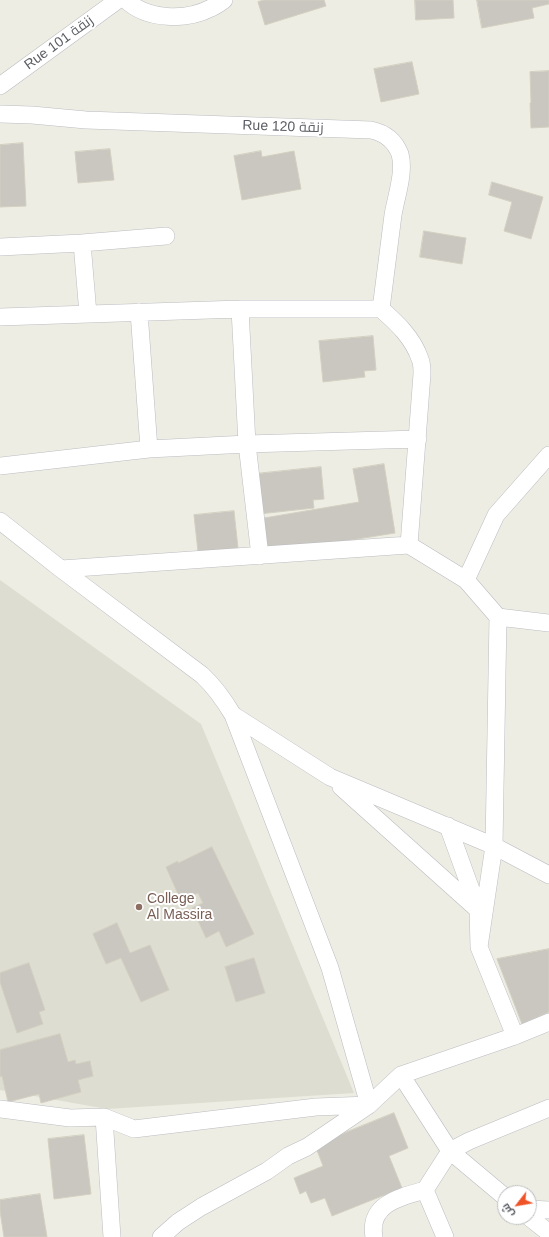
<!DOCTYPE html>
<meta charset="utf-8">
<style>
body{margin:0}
#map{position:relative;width:549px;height:1237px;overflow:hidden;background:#eeede3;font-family:Arial,Cairo,sans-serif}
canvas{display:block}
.north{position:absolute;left:497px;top:1185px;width:40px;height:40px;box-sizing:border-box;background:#fff;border:1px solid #bdbfc1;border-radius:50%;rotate:239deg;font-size:11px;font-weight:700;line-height:16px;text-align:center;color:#5b5e64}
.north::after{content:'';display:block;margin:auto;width:14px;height:18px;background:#ef5429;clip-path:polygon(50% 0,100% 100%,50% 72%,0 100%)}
</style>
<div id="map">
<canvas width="549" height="1237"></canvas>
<div class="north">ش</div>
</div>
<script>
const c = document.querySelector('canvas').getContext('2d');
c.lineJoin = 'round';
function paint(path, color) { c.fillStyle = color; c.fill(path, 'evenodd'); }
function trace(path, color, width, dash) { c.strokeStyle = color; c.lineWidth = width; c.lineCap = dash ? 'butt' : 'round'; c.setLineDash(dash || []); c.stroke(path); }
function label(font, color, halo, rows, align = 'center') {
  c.font = font + ' Arial,Cairo,sans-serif'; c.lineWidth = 4; c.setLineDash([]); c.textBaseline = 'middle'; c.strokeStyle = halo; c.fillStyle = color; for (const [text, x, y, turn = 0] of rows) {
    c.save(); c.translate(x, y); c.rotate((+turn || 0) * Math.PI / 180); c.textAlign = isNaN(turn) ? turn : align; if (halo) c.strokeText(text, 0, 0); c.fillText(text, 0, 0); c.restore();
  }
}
const education = new Path2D(`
 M 0,580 L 201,724 L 354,1093 L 107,1109 L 0,1090 Z`);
const building = new Path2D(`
 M 264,0 L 324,0 L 326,6 L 265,25 L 258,2 Z
 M 415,0 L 453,0 L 454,18 L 416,20 Z
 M 477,0 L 549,0 L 549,4 L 532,8 L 534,18 L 482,28 Z
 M 412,62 L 419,94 L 381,102 L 374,69 Z
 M 549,71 L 549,127 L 531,128 L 530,103 L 531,103 L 530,72 Z
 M 23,143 L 26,206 L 0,207 L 0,145 Z
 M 110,149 L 114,180 L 78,183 L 75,152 Z
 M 261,151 L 262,157 L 294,151 L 301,189 L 242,200 L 234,156 Z
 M 492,182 L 543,197 L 531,239 L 504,231 L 512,202 L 489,195 Z
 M 424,231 L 466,238 L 462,264 L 420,257 Z
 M 373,336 L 376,370 L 364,371 L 365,377 L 323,382 L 319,341 Z
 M 384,464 L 395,533 L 264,554 L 258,519 L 359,502 L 353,469 Z
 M 321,467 L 324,499 L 313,500 L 314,508 L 259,514 L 255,474 Z
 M 234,511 L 238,548 L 198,552 L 194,515 Z
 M 212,847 L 254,934 L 226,947 L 219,931 L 206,938 L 192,908 L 203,903 L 198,893 L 181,901 L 166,867 L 178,861 L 178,863 Z
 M 117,923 L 130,953 L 150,945 L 169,990 L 141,1002 L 121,958 L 106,964 L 93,934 Z
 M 549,949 L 549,1012 L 522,1024 L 497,959 Z
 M 254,958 L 265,993 L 236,1002 L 225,967 Z
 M 29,963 L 45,1010 L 39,1012 L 43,1024 L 17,1033 L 0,982 L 0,973 Z
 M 60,1034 L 68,1062 L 75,1060 L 76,1064 L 90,1061 L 93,1076 L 78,1080 L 81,1092 L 41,1103 L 39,1094 L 8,1102 L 2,1076 L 0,1077 L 0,1050 Z
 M 394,1113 L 408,1148 L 389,1156 L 402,1188 L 332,1216 L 325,1198 L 311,1203 L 306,1191 L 300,1194 L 294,1178 L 323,1166 L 315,1145 Z
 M 84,1135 L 91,1194 L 54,1199 L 48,1139 Z
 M 40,1194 L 47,1237 L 4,1237 L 0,1211 L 0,1200 Z`);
const street = new Path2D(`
 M 126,0 C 147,20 186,21 211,8 C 216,6 220,3 224,0
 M 0,86 L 118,0
 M 0,114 L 32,115 L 86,120 L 371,130 C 385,133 395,141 400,154 C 405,172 396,197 393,215 C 389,246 385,277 381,309
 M 82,243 L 88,314
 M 0,247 L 82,243 L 166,236
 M 240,309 L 247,444 L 260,556
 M 139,312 L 149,449
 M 0,317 L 240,309 L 381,309 C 397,323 413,338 420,359 C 422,363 422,369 422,374 L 409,545
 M 0,466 L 149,449 L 247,444 L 418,439
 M 0,521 L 61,569 L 202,675 C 215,687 224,700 233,715 L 330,968 L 369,1105
 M 61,569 L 409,545 L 466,580 L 498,617 L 549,623
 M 466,580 L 496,515 L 549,455
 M 233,715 L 330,777 L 494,846 L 549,875
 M 341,787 L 476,908
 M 448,826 L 478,909 L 479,947 L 515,1036
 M 479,947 L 494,846 L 498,617
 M 401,1075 L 450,1151 L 505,1197
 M 0,1109 L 70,1118 L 104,1117 L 134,1129 L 316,1107 L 369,1105
 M 104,1117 L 112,1237
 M 425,1190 L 445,1237
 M 529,1209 L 549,1210
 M 529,1217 L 549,1233
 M 161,1237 L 178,1222 L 201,1207 L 267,1171 L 288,1156 L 307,1147 L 369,1105 L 401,1075 L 515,1036 L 549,1022
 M 374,1237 C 368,1204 400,1197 425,1190 L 450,1151 L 469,1141 L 549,1108`);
const markers = [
 [139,907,4,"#8d6e63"]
];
const streetNames = [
 ["Rue 101 زنقة",59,43,-36],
 ["Rue 120 زنقة",283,127,2]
];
const educationNames = [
 ["College",147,899],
 ["Al Massira",147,915]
];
paint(education, '#deddd1');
paint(building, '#c9c7c0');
trace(building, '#d3d0c1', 1);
trace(street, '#bbbcc2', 18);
trace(street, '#fff', 17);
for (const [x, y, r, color] of markers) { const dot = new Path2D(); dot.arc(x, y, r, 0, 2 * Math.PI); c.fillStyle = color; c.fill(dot); trace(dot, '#fff', 1.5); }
label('14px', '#5b5e64', '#fff', streetNames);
label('14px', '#785e54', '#fff', educationNames, 'left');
</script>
